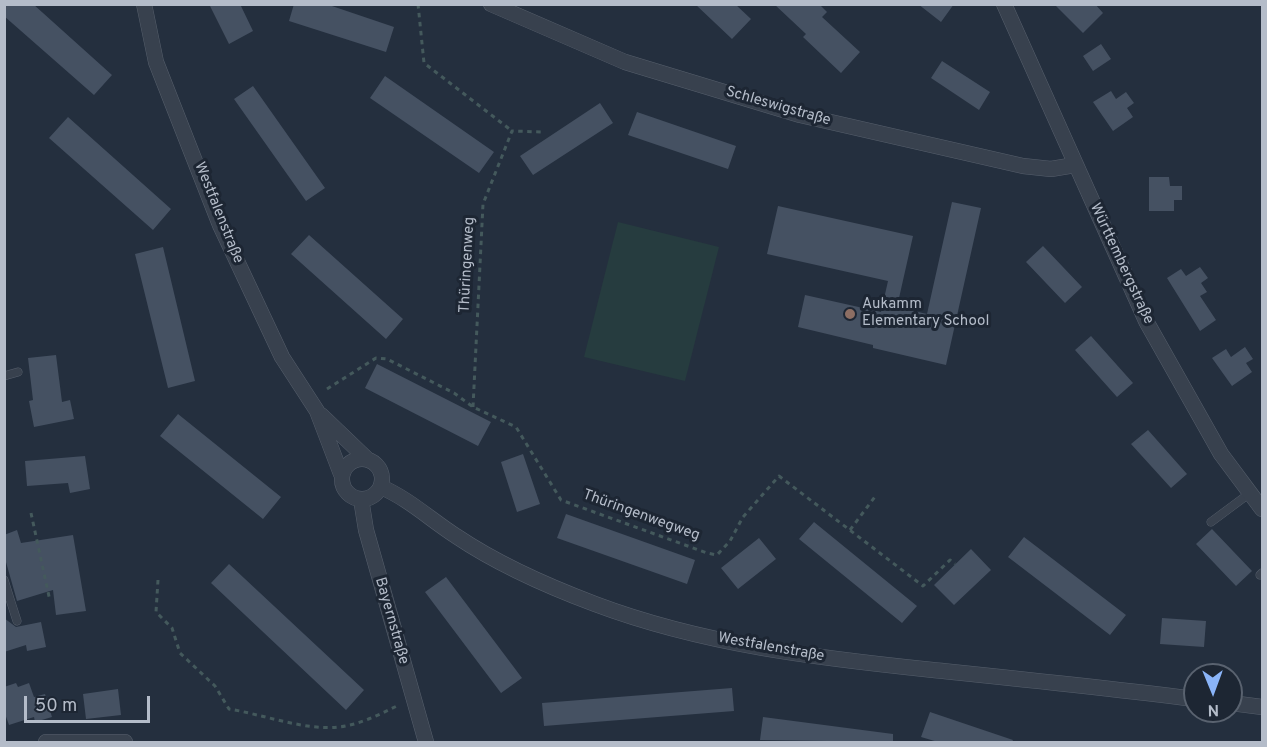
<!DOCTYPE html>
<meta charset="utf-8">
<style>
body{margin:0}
#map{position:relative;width:1267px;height:747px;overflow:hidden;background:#242f3e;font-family:Overpass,sans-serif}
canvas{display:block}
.frame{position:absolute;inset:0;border:6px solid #b4bcc9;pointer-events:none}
.north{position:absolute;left:1183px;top:663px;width:60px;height:60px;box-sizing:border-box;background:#1d2633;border:2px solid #59626f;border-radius:50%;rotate:179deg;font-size:16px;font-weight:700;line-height:24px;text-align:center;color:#b4bcc9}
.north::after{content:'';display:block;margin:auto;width:21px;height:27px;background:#8ab4f8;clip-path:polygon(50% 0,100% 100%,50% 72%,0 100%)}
.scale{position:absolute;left:24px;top:696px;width:126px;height:27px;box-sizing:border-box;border:3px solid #b4bcc9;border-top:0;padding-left:8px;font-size:18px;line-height:21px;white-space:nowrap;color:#b4bcc9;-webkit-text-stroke:4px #1d2633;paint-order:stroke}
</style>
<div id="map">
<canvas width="1267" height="747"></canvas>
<div class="frame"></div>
<div class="north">N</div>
<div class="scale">50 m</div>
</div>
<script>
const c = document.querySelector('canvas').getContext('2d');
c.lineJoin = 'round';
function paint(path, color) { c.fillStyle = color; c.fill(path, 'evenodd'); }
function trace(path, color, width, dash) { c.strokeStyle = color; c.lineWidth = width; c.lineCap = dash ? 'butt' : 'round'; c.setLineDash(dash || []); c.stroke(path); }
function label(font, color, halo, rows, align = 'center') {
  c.font = font + ' Overpass,sans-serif'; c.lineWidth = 6; c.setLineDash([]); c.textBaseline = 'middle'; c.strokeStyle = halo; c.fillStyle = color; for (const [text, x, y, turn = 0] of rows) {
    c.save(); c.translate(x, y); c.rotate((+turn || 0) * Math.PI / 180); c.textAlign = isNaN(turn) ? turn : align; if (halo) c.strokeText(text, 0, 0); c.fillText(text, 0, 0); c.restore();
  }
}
const green = new Path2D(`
 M 618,222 L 719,247 L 685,381 L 584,357 Z`);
const building = new Path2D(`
 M 4,4 L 33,4 L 112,75 L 94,95 L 4,16 Z
 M 209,4 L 240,4 L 253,31 L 229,44 Z
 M 294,4 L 326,4 L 394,27 L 386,52 L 289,21 Z
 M 695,4 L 735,4 L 751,19 L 732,39 Z
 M 774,4 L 819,4 L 827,12 L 822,17 L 860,52 L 841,73 L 803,37 L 806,34 Z
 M 918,4 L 954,4 L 941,22 Z
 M 1054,4 L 1095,4 L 1103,13 L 1083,33 Z
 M 1101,44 L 1111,59 L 1093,71 L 1083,56 Z
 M 942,61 L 990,92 L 979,110 L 931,78 Z
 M 385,76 L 494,152 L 479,173 L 370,98 Z
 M 253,86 L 325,188 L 306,201 L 234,99 Z
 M 1111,91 L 1116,99 L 1126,92 L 1134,103 L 1127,108 L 1133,117 L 1113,131 L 1093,102 Z
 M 600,103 L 613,123 L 533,175 L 520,156 Z
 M 637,112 L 736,146 L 728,169 L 628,135 Z
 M 68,117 L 171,209 L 153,230 L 49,138 Z
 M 1149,177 L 1169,177 L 1170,186 L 1182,186 L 1182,200 L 1174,200 L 1174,211 L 1149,211 Z
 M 952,202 L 981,208 L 946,365 L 873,348 L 873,345 L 798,327 L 805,295 L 881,312 L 888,281 L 767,254 L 778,206 L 913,236 L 897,307 L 927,314 Z
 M 309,235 L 403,319 L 386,339 L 291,254 Z
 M 1043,246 L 1082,287 L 1065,303 L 1026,262 Z
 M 163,247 L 195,381 L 168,388 L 135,254 Z
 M 1200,267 L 1208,278 L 1201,283 L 1207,292 L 1200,296 L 1216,320 L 1200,331 L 1167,278 L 1181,269 L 1186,276 Z
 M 1091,336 L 1133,383 L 1117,397 L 1075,350 Z
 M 1245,347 L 1253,359 L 1246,363 L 1252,372 L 1232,386 L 1212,358 L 1226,349 L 1231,357 Z
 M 56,355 L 62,402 L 70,400 L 74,419 L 34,427 L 29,401 L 33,400 L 28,358 Z
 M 377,364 L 491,422 L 478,446 L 365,388 Z
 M 178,414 L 281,497 L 263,519 L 160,436 Z
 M 1148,430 L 1187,474 L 1171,488 L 1131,444 Z
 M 523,454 L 540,504 L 517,512 L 501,462 Z
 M 85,456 L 90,489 L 70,493 L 68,483 L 27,486 L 25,461 Z
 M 566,514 L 695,560 L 687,584 L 557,538 Z
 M 814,522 L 917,606 L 902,623 L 799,539 Z
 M 1212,529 L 1252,571 L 1236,586 L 1196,544 Z
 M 17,530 L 21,543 L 73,535 L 86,611 L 56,615 L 53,590 L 17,601 L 4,555 L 4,535 Z
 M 1024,537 L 1126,615 L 1110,635 L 1008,557 Z
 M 759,538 L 776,559 L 738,589 L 721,568 Z
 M 971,549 L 991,570 L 954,605 L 934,585 Z
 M 229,564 L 364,690 L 346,710 L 211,583 Z
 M 446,577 L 522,678 L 501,693 L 425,592 Z
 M 4,618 L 16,627 L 41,622 L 46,647 L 27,651 L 26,645 L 4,652 Z
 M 1162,618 L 1206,621 L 1204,647 L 1160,644 Z
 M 16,683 L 18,687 L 29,683 L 34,697 L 45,694 L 52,717 L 35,722 L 34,717 L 9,725 L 4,711 L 4,687 Z
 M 732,688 L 734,711 L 544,726 L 542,703 Z
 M 118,689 L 121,715 L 86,719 L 83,694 Z
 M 930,712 L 1013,740 L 1012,742 L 938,742 L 921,737 Z
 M 763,717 L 893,734 L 893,742 L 760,740 Z`);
const path = new Path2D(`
 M 418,4 L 424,63 L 512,131
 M 327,389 L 376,358 L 387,359 L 454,393 L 473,407 L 516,427 L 561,500 L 707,553 L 717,555 L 730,541 L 743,517 L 779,476 L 923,586 L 950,560 L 955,564
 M 473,407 L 483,204 L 512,131 L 542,132
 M 31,513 L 50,601
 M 850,530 L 877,494
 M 158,580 L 156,612 L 172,628 L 180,653 L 215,686 L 229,709 C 261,714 306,731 338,727 C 360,725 380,714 399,705`);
const service = new Path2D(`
 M 4,376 L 18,372
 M 1211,522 L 1250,493
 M 1260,575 L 1262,573
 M 4,580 L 9,596 L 6,597
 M 9,596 L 17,621`);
const minor = new Path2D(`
 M 144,4 L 156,62 L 220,225 L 282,357 L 317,411 L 341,474
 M 491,4 L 625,62 L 800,115 L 1023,166 L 1051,169 L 1075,165
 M 1004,4 L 1146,321 L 1221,454 L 1262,509
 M 321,415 L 367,459
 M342 479a20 20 0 1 1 40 0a20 20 0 1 1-40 0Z
 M 381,487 C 409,499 431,520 456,536 C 499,565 547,586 595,604 C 704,645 818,658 933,670 C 1020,679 1108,688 1195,699
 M 361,499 L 366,530 L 426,742
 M 1231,703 L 1262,707
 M 46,742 L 125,742`);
const markers = [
 [850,314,6,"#8d6e63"]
];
const streetNames = [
 ["Schleswigstraße",778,107,16],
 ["Westfalenstraße",218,213,68],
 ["Württembergstraße",1121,264,65],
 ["Thüringenweg",468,265,-87],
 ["Thüringenwegweg",641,516,20],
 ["Bayernstraße",391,621,74],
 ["Westfalenstraße",771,648,10]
];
const poiNames = [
 ["Aukamm",862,305],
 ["Elementary School",862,322]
];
paint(green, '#263c3f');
paint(building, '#455162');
trace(service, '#565f6c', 9);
trace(minor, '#565f6c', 16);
trace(path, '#44595c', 3, [4.5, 4.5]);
trace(service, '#38414e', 8);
trace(minor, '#38414e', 15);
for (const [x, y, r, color] of markers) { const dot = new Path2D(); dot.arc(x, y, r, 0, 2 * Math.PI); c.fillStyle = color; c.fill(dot); trace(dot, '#1d2633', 2); }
label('15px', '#b4bcc9', '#1d2633', streetNames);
label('15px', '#b4bcc9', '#1d2633', poiNames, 'left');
</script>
